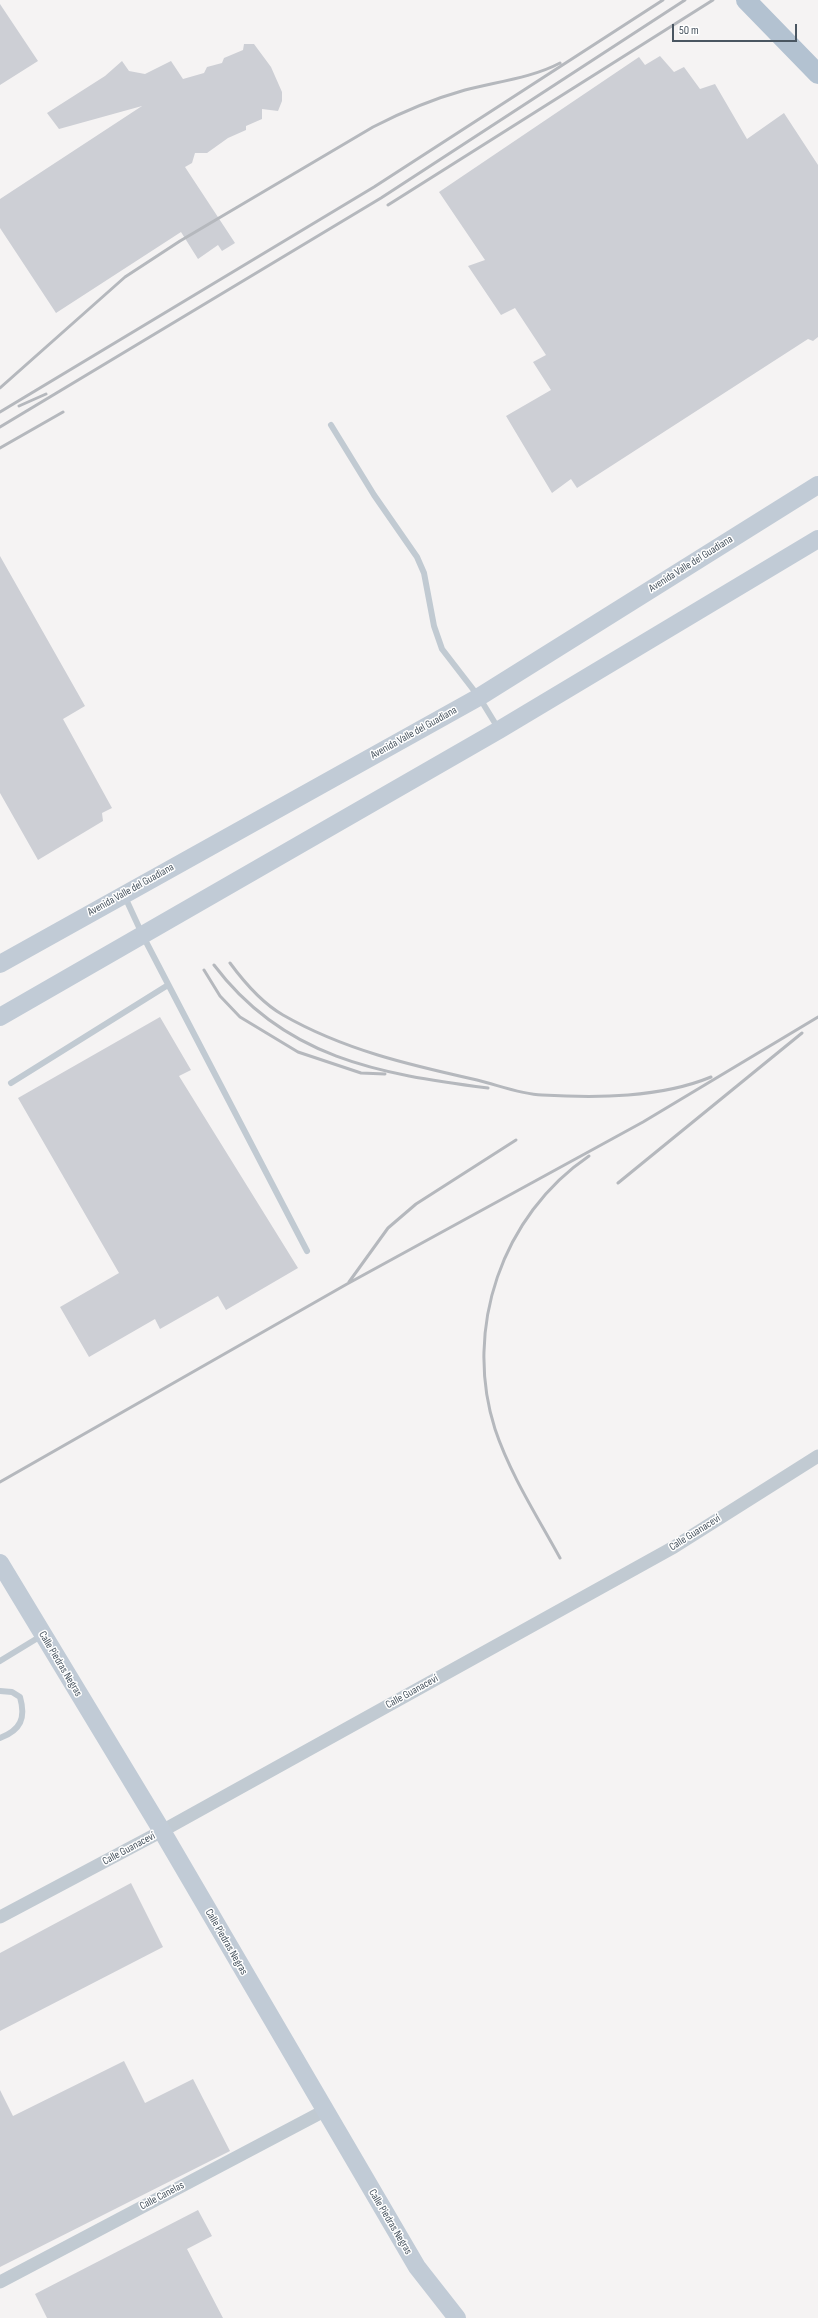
<!DOCTYPE html>
<meta charset="utf-8">
<style>
body{margin:0}
#map{position:relative;width:818px;height:2318px;overflow:hidden;background:#f5f3f3;font-family:"Sofia Sans Condensed",sans-serif}
canvas{display:block}
.scale{position:absolute;left:672px;top:24px;width:125px;height:18px;box-sizing:border-box;border:2px solid #4a5661;border-top:0;padding-left:5px;font-size:12px;line-height:14px;white-space:nowrap;color:#4a5661;-webkit-text-stroke:3px #fff;paint-order:stroke}
</style>
<div id="map">
<canvas width="818" height="2318"></canvas>
<div class="scale">50 m</div>
</div>
<script>
const c = document.querySelector('canvas').getContext('2d');
c.lineJoin = 'round';
function paint(path, color) { c.fillStyle = color; c.fill(path, 'evenodd'); }
function trace(path, color, width, dash) { c.strokeStyle = color; c.lineWidth = width; c.lineCap = dash ? 'butt' : 'round'; c.setLineDash(dash || []); c.stroke(path); }
function label(font, color, halo, rows, align = 'center') {
  c.font = font + ' "Sofia Sans Condensed",sans-serif'; c.lineWidth = 3; c.setLineDash([]); c.textBaseline = 'middle'; c.strokeStyle = halo; c.fillStyle = color; for (const [text, x, y, turn = 0] of rows) {
    c.save(); c.translate(x, y); c.rotate((+turn || 0) * Math.PI / 180); c.textAlign = isNaN(turn) ? turn : align; if (halo) c.strokeText(text, 0, 0); c.fillText(text, 0, 0); c.restore();
  }
}
const building = new Path2D(`
 M 0,4 L 38,61 L 0,85 Z
 M 244,44 L 254,44 L 271,67 L 282,92 L 282,101 L 278,111 L 262,109 L 262,119 L 246,126 L 246,130 L 228,138 L 207,153 L 195,153 L 192,163 L 185,167 L 235,243 L 222,251 L 218,245 L 198,259 L 181,232 L 56,313 L 0,228 L 0,199 L 142,106 L 59,129 L 47,113 L 105,76 L 122,61 L 129,71 L 145,74 L 171,61 L 183,79 L 204,73 L 207,67 L 222,63 L 224,58 L 243,50 Z
 M 660,56 L 674,72 L 684,67 L 700,89 L 715,84 L 747,139 L 784,113 L 818,165 L 818,337 L 813,341 L 808,339 L 577,488 L 571,479 L 552,493 L 506,416 L 551,390 L 533,362 L 546,355 L 515,308 L 501,315 L 468,266 L 485,260 L 439,192 L 639,57 L 645,65 Z
 M 0,556 L 85,706 L 63,719 L 112,808 L 102,813 L 103,821 L 38,860 L 0,793 Z
 M 160,1017 L 191,1070 L 179,1076 L 298,1268 L 226,1310 L 218,1296 L 160,1329 L 155,1319 L 89,1357 L 60,1307 L 119,1273 L 18,1098 Z
 M 131,1883 L 163,1947 L 0,2031 L 0,1953 Z
 M 124,2061 L 145,2103 L 193,2079 L 230,2151 L 0,2267 L 0,2090 L 13,2116 Z
 M 198,2210 L 212,2236 L 187,2249 L 223,2318 L 47,2318 L 35,2294 Z`);
const lane = new Path2D(`
 M 331,425 L 374,495 L 417,557 L 424,573 L 434,626 L 442,649 L 479,697 L 498,728
 M 125,897 L 143,936 L 307,1251
 M 11,1083 L 168,985
 M 0,1661 L 41,1636
 M 0,1691 L 12,1692 L 20,1697 C 26,1718 21,1730 0,1738`);
const street = new Path2D(`
 M 0,1917 L 162,1831 L 674,1547 L 818,1456
 M 0,2282 L 324,2111`);
const secondary = new Path2D(`
 M 0,964 L 479,697 L 818,485
 M 0,1017 L 499,730 L 818,539
 M 0,1563 L 162,1831 L 417,2267 L 457,2318`);
const primary = new Path2D(`
 M 746,0 L 818,74`);
const rail = new Path2D(`
 M 388,205 L 713,0
 M 0,388 L 125,277 L 180,241 L 373,127 C 402,112 433,99 465,90 C 495,82 532,78 560,63
 M 19,406 L 46,394
 M 0,412 L 374,187 L 663,0
 M 0,427 L 381,198 L 685,0
 M 0,448 L 63,412
 M 230,963 C 244,982 262,1003 283,1015 C 344,1050 410,1065 477,1080 C 498,1085 520,1094 542,1095 C 597,1098 660,1098 711,1077
 M 214,965 C 284,1058 379,1074 488,1088
 M 204,970 L 220,996 L 240,1017 L 298,1052 L 361,1073 L 385,1074
 M 618,1183 L 802,1033
 M 349,1282 L 388,1228 L 416,1204 L 516,1140
 M 0,1482 L 347,1284 L 643,1122 L 818,1017
 M 560,1558 C 537,1516 510,1474 495,1429 C 463,1329 502,1215 589,1156`);
const streetNames = [
 ["Avenida Valle del Guadiana",691,564,-32],
 ["Avenida Valle del Guadiana",414,733,-29],
 ["Avenida Valle del Guadiana",131,890,-29],
 ["Calle Guanaceví",695,1533,-32],
 ["Calle Piedras Negras",60,1664,59],
 ["Calle Guanaceví",412,1692,-29],
 ["Calle Guanaceví",129,1849,-28],
 ["Calle Piedras Negras",226,1942,60],
 ["Calle Canelas",162,2196,-28],
 ["Calle Piedras Negras",390,2222,59]
];
paint(building, '#cdcfd5');
trace(lane, '#c1cad2', 6);
trace(street, '#c1cad2', 13);
trace(secondary, '#c1cbd6', 18);
trace(primary, '#b3c2d1', 20);
trace(rail, '#b5b8bd', 3);
label('11px', '#4a5661', '#fff', streetNames);
</script>
